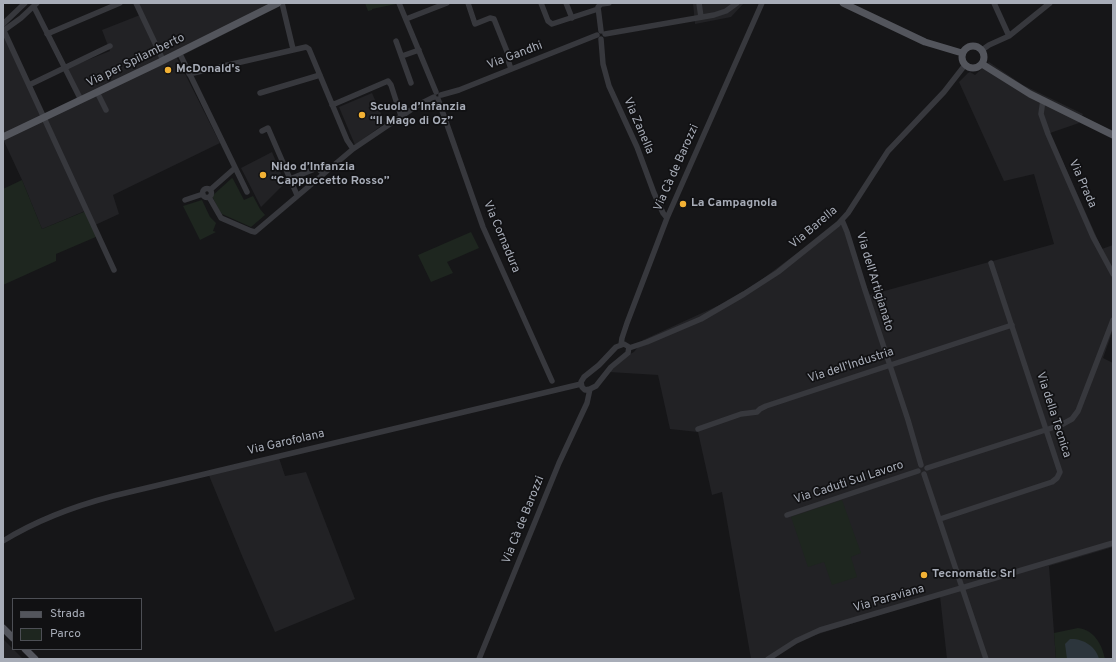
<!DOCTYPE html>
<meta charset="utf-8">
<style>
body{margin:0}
#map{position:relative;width:1116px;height:662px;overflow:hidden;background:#161618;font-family:Overpass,sans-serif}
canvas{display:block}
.frame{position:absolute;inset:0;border:4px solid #a8adb8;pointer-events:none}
.legend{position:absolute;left:12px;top:598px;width:130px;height:52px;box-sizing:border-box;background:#111113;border:1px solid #4d4f55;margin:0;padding:5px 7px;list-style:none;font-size:12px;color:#a8adb8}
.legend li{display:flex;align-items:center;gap:8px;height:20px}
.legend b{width:20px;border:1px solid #4d4f55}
</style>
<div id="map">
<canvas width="1116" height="662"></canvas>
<div class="frame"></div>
<ul class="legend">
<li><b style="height:5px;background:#53555c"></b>Strada</li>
<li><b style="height:11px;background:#1e261f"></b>Parco</li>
</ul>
</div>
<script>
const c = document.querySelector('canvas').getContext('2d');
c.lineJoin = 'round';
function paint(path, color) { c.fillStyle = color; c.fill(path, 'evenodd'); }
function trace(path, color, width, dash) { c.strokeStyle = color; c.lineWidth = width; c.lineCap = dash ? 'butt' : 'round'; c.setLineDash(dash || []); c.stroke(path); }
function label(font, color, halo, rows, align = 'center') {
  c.font = font + ' Overpass,sans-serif'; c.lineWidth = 3.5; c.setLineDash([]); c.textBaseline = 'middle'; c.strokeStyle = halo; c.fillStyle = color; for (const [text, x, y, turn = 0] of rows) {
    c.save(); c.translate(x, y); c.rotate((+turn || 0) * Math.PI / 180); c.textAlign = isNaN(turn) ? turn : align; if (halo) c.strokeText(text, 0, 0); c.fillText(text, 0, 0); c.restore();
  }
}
const built = new Path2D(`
 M 137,3 L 286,3 L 177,58 L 220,143 L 113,195 L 119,214 L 93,226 L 85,211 L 42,229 L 22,180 L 3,139 L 3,32 L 43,118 L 80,100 L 65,69 L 110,51 L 102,30 L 140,15 Z
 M 693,3 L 744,3 L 731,17 L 695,24 Z
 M 989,62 L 1023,85 L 1083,114 L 1079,123 L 1050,133 L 1102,249 L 1113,245 L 1113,330 L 1103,358 L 1113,363 L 1113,547 L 1049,566 L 1056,659 L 947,659 L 940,596 L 809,637 L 792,645 L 770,659 L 751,659 L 722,492 L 712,495 L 698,432 L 670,429 L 658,375 L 609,372 L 628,355 L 634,352 L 643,340 L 724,303 L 757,283 L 840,221 L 870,295 L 1054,244 L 1034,174 L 1004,181 L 959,82 L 968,73 L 970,72 L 975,75 Z
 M 372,93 L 385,123 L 355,145 L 339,107 Z
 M 272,152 L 285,183 L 261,207 L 241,168 Z
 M 278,455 L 285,476 L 306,472 L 355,599 L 275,632 L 243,558 L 208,473 Z
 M 3,639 L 23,659 L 3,659 Z`);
const green = new Path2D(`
 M 365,3 L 395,3 L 396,4 L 372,9 L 372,10 L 368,11 Z
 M 232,178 L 233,179 L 244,200 L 253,196 L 260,209 L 265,215 L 251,227 L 222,214 L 219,210 L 212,196 Z
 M 22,180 L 42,229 L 86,211 L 98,236 L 56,254 L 56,261 L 3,285 L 3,189 Z
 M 202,200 L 210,217 L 216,223 L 213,231 L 216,232 L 200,240 L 183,206 Z
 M 471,232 L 479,248 L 447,262 L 453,273 L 431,282 L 418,255 Z
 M 842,500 L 861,553 L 851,557 L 857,577 L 832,585 L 824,562 L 808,567 L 791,517 Z
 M 1078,628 C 1094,630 1102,644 1105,659 L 1056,659 L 1054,633 Z`);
const water = new Path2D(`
 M 1070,639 C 1082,638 1096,646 1099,659 L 1067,659 L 1065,644 Z`);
const minor = new Path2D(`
 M 136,3 L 163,60
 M 282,3 L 293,49
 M 399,3 L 436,92
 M 468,3 L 475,24 L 490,18 L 494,19 L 508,54 L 509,63 L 511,69
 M 541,3 L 548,21 L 552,24 L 598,9
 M 566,3 L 572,18
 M 699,3 L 701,17
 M 994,3 L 1009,36
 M 34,7 L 81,100
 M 406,19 L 447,3
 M 3,24 L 25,3
 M 3,31 L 21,18 L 37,3
 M 4,31 L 114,270
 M 601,31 L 598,7 L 601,4 L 609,3
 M 47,34 L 120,3
 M 605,34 L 714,15 L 726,11 L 737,3
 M 601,39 L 603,64 L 609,86 L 637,147 L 654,193 L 663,213 L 667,218
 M 396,41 L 411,83
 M 982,50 L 989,45 L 1009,36 L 1050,3
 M 179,52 L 247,192
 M 402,56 L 419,50
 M 189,74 L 306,47 L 309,49 L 347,140 L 353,149
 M 29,85 L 110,46
 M 97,92 L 106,110
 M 260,93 L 320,75
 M 441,95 L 459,90 L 597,35
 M 438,99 L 483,227 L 552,381
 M 1043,100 L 1041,114 L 1048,134 L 1093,237 L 1113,274
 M 332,105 L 388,81 L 391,85 L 401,116
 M 262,131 L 268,128 L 297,195
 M 290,179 L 317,168 L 323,173
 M202.5 193a4.5 4.5 0 1 1 9 0a4.5 4.5 0 1 1-9 0Z
 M 210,190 L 235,168
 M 209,197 L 221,218 L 251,231 L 255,232 L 353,149 L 418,105 L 434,97
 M 185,200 L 203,194
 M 842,220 L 847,232 L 865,290 L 908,420 L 921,465
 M 624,344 L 629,347 L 628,353 L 611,367 L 596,386 L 590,389 L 585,390 L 582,387 L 581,382 L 584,377 L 599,365 L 616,347 Z
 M 621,345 L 622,338 L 627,323 L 667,218 L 762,3
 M 629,348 L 647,342 L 701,319 L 744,294 L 778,272 L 838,224 L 848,213 L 888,151 L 944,92 L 965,65
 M 698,429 L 741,414 L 757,412 L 760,409 L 766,406 L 1012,325
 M 927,468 L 1061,425 L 1072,419 L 1078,411 L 1113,320
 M 924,474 L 986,659
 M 787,515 L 918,471
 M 940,519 L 1052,482 L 1057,478 L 1060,472 L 991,263
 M 3,541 C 37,520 75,506 113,496 L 581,384
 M 479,659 L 559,463 L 587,403 L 590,389
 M 768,659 L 796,641 L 820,630 L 1113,543`);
const major = new Path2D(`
 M 843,3 L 925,42 L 962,53
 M962 57a11 11 0 1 1 22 0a11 11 0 1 1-22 0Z
 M 982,64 L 1030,94 L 1113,135
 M 3,137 L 158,63 L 278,3
 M 3,628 L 13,638
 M 25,649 L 35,659`);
const markers = [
 [168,70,4,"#f2b134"],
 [362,115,4,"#f2b134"],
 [263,175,4,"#f2b134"],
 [683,204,4,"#f2b134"],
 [924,575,4,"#f2b134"]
];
const streetNames = [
 ["Via Gandhi",515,56,-21],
 ["Via per Spilamberto",136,61,-26],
 ["Via Zanella",638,126,67],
 ["Via Cà de Barozzi",677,168,-66],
 ["Via Prada",1082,184,66],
 ["Via Barella",814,228,-40],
 ["Via Cornadura",501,237,67],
 ["Via dell'Artigianato",874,282,73],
 ["Via dell’Industria",851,366,-18],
 ["Via della Tecnica",1053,415,72],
 ["Via Garofolana",286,443,-13],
 ["Via Caduti Sul Lavoro",849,483,-18],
 ["Via Cà de Barozzi",524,520,-68],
 ["Via Paraviana",889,599,-16]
];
const poiNames = [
 ["McDonald's",176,70],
 ["Scuola d’Infanzia",370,108],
 ["“Il Mago di Oz”",370,122],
 ["Nido d’Infanzia",271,168],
 ["“Cappuccetto Rosso”",271,182],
 ["La Campagnola",691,204],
 ["Tecnomatic Srl",932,575]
];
paint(built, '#222225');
paint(green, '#1e261f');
paint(water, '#2c353c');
trace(minor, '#37383d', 5.5);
trace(major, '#53555c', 7);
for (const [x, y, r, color] of markers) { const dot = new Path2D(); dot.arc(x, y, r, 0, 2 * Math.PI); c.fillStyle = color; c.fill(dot); trace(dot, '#111113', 1.5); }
label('12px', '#a8adb8', '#111113', streetNames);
label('bold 12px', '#a8adb8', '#111113', poiNames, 'left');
</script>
